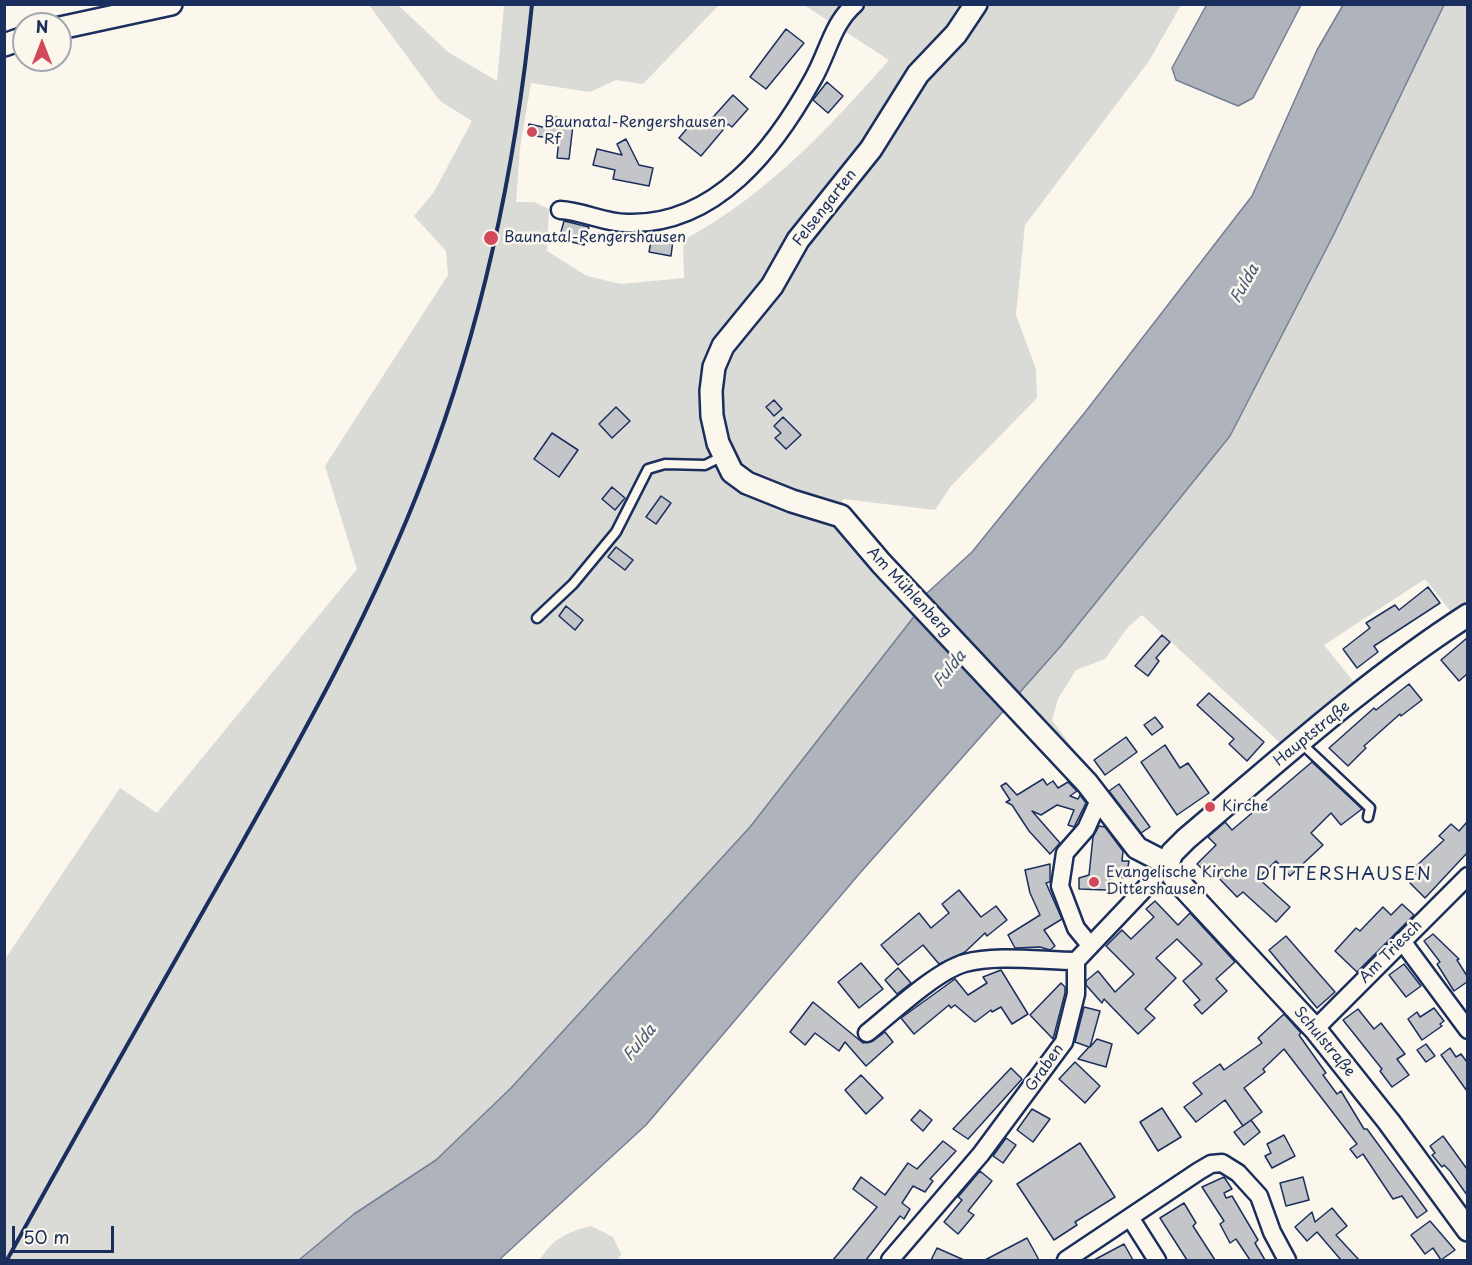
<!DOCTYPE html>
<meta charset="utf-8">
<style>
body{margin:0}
#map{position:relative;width:1472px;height:1265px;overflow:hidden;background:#fbf7ec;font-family:"Playpen Sans",sans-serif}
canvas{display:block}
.frame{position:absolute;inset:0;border:6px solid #1b2f5e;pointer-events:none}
.north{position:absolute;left:12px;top:12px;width:60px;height:60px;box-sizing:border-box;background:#fbf7ec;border:2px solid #a1a7b3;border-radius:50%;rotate:0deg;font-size:16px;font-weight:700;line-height:24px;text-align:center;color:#1b2f5e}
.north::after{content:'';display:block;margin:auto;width:21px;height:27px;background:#d1495b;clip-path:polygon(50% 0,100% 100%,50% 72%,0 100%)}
.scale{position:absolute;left:12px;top:1226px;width:102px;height:27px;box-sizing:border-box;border:3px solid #1b2f5e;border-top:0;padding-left:8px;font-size:18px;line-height:21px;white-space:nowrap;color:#1b2f5e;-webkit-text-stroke:4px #fbf7ec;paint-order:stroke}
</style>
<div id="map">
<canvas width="1472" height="1265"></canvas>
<div class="frame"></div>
<div class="north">N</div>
<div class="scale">50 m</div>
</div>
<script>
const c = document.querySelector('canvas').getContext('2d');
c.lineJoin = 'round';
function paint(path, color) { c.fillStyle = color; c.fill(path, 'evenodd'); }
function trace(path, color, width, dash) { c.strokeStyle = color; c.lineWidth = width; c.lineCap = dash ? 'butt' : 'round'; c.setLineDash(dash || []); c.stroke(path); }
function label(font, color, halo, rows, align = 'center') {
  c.font = font + ' "Playpen Sans",sans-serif'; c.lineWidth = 5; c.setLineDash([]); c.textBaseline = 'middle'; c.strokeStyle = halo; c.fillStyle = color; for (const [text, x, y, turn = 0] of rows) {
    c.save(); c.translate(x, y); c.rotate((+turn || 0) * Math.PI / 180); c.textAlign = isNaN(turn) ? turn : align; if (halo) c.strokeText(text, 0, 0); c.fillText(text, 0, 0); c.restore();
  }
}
const green = new Path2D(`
 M 369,5 L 398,5 L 448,52 L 497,81 L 504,5 L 719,5 L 643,84 L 616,80 L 590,92 L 531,83 L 520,148 L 516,202 L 534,202 L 549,209 L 547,251 L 587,276 L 621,284 L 684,278 L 683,240 C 765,197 828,129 889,60 L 804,5 L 1181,5 L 1149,61 L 1025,225 L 1016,315 L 1036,369 L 1037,398 L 951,486 L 935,510 L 843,499 L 841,516 L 916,614 L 750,827 L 511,1088 L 436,1160 L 354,1214 L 299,1260 L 5,1260 L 5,959 L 120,788 L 157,813 L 357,569 L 325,466 L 448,275 L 446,251 L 414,216 L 434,192 L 472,121 L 440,101 Z
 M 1444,5 L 1467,5 L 1467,611 L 1455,617 L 1425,579 L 1324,645 L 1361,691 L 1289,751 L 1142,615 L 1128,627 L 1105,659 L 1076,670 L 1058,699 L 1052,720 L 1077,754 L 1068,768 L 1011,702 L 1060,647 L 1230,436 L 1334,234 Z
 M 591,1226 L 613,1237 L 621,1254 L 618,1260 L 540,1260 C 552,1239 567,1232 591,1226 Z`);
const water = new Path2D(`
 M 1207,4 L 1301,5 L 1253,98 L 1238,106 L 1176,80 L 1172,68 Z
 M 1343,5 L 1444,5 L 1334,234 L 1230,436 L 1060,647 L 860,873 L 646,1125 L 499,1260 L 299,1260 L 354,1214 L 436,1160 L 511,1088 L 750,827 L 916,614 L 927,593 L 972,552 L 1086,411 L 1252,196 L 1317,50 Z`);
const building = new Path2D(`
 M 786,29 L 804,43 L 766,89 L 750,77 Z
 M 827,82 L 843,96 L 828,113 L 813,100 Z
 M 733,95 L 748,109 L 732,127 L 728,124 L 701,156 L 679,138 L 696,118 L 706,125 Z
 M 548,116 L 561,118 L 560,124 L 573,125 L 569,159 L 557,158 L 559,139 L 527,135 L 529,124 L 547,128 Z
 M 626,139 L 639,165 L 653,168 L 649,186 L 613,179 L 615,170 L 593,165 L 597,149 L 622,155 L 617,144 Z
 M 564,221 L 589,227 L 584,245 L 559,239 Z
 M 652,236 L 673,240 L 671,256 L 649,252 Z
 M 774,400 L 782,409 L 774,416 L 766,407 Z
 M 616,407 L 630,421 L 612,438 L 599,424 Z
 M 783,417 L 801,435 L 786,449 L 775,438 L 781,433 L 774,426 Z
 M 552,433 L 578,450 L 559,477 L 534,459 Z
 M 612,487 L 625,498 L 615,510 L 602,499 Z
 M 661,496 L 671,503 L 656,524 L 646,517 Z
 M 616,547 L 633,560 L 625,570 L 608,557 Z
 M 1428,587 L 1440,603 L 1374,646 L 1378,652 L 1357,668 L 1343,649 L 1370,628 L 1366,623 L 1395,605 L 1399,610 Z
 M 566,606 L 583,620 L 575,630 L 559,616 Z
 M 1162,635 L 1170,642 L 1156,658 L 1159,661 L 1148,676 L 1135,666 Z
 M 1467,638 L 1467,674 L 1459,681 L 1441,660 Z
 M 1409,684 L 1422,700 L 1401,716 L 1400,714 L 1364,746 L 1366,748 L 1348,766 L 1329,748 L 1374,708 L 1376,710 Z
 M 1209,693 L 1264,742 L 1247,761 L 1229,744 L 1234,739 L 1197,705 Z
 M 1155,717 L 1163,727 L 1152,735 L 1144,725 Z
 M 1126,737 L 1137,752 L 1105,775 L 1094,760 Z
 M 1165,745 L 1180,768 L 1188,763 L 1209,793 L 1177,815 L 1141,762 Z
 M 1312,762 L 1362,809 L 1341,825 L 1331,813 L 1311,833 L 1323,845 L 1290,876 L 1276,861 L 1258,878 L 1290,907 L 1276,922 L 1243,892 L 1237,897 L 1214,873 L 1211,877 L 1197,864 L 1216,845 L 1208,837 L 1225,822 L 1232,830 Z
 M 1043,779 L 1047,785 L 1053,781 L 1058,788 L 1068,782 L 1077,791 L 1070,796 L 1078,799 L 1080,795 L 1086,803 L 1074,827 L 1068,825 L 1074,810 L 1057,805 L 1041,815 L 1032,811 L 1060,843 L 1050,854 L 1029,831 L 1012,805 L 1006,802 L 1010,800 L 1001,786 L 1006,783 L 1017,795 Z
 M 1119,784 L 1150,827 L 1141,833 L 1109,791 Z
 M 1467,822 L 1467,853 L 1425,898 L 1410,883 L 1418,876 L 1412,870 L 1444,840 L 1439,836 L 1451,824 L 1459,831 Z
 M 1099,826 L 1105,827 L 1123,851 L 1122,861 L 1129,861 L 1126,878 L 1110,876 L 1110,885 L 1106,890 L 1079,889 L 1079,878 L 1089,875 L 1093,837 Z
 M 1050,864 L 1050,882 L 1046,883 L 1062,919 L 1044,930 L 1055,946 L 1050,950 L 1040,947 L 1015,948 L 1008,935 L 1040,915 L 1030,893 L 1025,870 Z
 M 959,890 L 981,917 L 996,906 L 1007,920 L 987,936 L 985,933 L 965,952 L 939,964 L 923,945 L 898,965 L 881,945 L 919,913 L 931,928 L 949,913 L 942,904 Z
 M 1155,901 L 1178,925 L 1190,913 L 1235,962 L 1216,979 L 1227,991 L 1202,1014 L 1194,1005 L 1200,1000 L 1183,981 L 1202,964 L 1177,939 L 1156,958 L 1176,978 L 1145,1009 L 1155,1018 L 1138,1034 L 1104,999 L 1102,1003 L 1086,985 L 1086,981 L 1098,971 L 1115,992 L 1134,974 L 1106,946 L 1122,930 L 1131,939 L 1154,917 L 1146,909 Z
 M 1402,904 L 1414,915 L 1357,972 L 1335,951 L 1356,928 L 1360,931 L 1383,907 L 1391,915 Z
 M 1433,934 L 1459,959 L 1457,960 L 1467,976 L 1467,982 L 1454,991 L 1437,964 L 1440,962 L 1424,941 Z
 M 1286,936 L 1335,992 L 1317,1008 L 1269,950 Z
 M 861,963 L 883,989 L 859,1008 L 838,982 Z
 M 1404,964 L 1421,986 L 1406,997 L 1389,975 Z
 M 898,968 L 911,983 L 897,994 L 885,980 Z
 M 1001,970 L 1028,1014 L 1012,1024 L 1001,1007 L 992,1012 L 991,1010 L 975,1022 L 955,1005 L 951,1008 L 949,1005 L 914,1034 L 901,1018 L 955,979 L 968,995 L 987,983 L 983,977 Z
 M 1061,983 L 1065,987 L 1065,993 L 1053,1039 L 1030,1015 Z
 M 813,1002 L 863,1043 L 873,1041 L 885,1032 L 893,1042 L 866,1066 L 845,1042 L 839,1051 L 815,1033 L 805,1045 L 790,1032 Z
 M 1084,1007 L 1100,1011 L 1090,1047 L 1097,1039 L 1112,1044 L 1106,1067 L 1078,1059 L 1089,1047 L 1075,1042 Z
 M 1434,1008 L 1444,1021 L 1440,1024 L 1442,1026 L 1422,1040 L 1408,1019 L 1417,1012 L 1420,1017 Z
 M 1358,1009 L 1374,1029 L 1381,1023 L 1405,1054 L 1397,1059 L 1409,1075 L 1392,1087 L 1380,1071 L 1382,1069 L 1343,1020 Z
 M 1284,1014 L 1301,1033 L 1299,1035 L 1326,1073 L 1323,1075 L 1337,1094 L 1341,1091 L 1364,1129 L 1367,1129 L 1427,1211 L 1417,1218 L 1402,1196 L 1393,1199 L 1363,1154 L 1357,1158 L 1350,1149 L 1357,1144 L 1284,1049 L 1263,1069 L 1265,1072 L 1244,1088 L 1262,1112 L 1243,1126 L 1225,1100 L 1196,1122 L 1184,1107 L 1202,1094 L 1193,1083 L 1220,1064 L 1224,1070 L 1262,1043 L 1258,1038 Z
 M 1426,1044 L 1435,1056 L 1426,1062 L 1417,1050 Z
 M 1450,1048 L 1456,1057 L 1461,1054 L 1467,1062 L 1467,1091 L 1441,1055 Z
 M 1075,1062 L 1100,1086 L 1085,1103 L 1059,1079 Z
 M 1011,1068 L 1022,1079 L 968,1139 L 953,1129 Z
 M 861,1075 L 883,1098 L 866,1114 L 845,1090 Z
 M 1162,1108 L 1181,1137 L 1158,1151 L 1140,1122 Z
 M 1032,1109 L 1050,1119 L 1033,1142 L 1017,1130 Z
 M 920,1110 L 932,1120 L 923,1131 L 911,1120 Z
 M 1251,1120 L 1260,1132 L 1244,1145 L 1234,1132 Z
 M 1284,1135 L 1295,1156 L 1272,1168 L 1265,1156 L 1271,1153 L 1267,1144 Z
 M 1443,1136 L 1467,1169 L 1467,1195 L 1450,1171 L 1444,1165 L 1442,1167 L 1432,1155 L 1435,1153 L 1430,1146 Z
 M 1006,1138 L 1016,1145 L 1003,1163 L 993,1156 Z
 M 943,1141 L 956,1151 L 930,1179 L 933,1181 L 925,1192 L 913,1186 L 902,1203 L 910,1209 L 904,1219 L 900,1216 L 866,1260 L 833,1260 L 877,1207 L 853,1189 L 861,1177 L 885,1195 L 908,1163 L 917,1169 Z
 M 1080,1143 L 1115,1197 L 1075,1222 L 1077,1225 L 1054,1240 L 1017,1184 Z
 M 980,1171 L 992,1181 L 968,1211 L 974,1215 L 958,1234 L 944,1222 L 962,1200 L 958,1197 Z
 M 1224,1177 L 1232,1189 L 1224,1193 L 1226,1198 L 1232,1196 L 1258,1240 L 1255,1243 L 1265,1260 L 1250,1260 L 1236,1239 L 1230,1243 L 1220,1224 L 1224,1221 L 1202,1187 Z
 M 1303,1177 L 1309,1200 L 1286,1206 L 1280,1183 Z
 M 1184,1203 L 1196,1223 L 1193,1226 L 1215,1260 L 1187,1260 L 1160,1218 Z
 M 1332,1208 L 1347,1226 L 1336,1235 L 1359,1260 L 1341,1260 L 1317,1232 L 1307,1241 L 1295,1227 L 1312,1212 L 1315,1222 Z
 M 1430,1221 L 1455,1250 L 1441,1260 L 1433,1248 L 1425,1254 L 1411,1235 Z
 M 1027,1238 L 1039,1260 L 985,1260 Z
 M 1124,1244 L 1133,1260 L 1094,1260 Z
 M 937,1248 L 964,1260 L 931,1260 Z`);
const service = new Path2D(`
 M 537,618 L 573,584 L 616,532 L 648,469 L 665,464 L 705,465 L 723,456
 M 1301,743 L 1370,808 L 1368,817`);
const minor = new Path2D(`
 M 560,210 C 583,211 604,223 627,223 C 716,226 775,148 813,79 C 828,53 832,24 855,4
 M 1402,941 L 1468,1030
 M 1090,945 L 1076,928 L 1060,886 L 1065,853 L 1086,829 L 1100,798
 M 1315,1029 L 1468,876
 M 867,1033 C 892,1013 936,971 965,963 C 996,954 1044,961 1076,961
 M 1131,1219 L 1157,1260
 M 890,1260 L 981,1154 L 1064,1042 L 1076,994 L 1076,961 L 1168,864
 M 1066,1260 L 1199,1171 L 1211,1164 L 1222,1163 L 1238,1173 L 1259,1196 L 1272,1232 L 1287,1260`);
const tertiary = new Path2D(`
 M 976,4 L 956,34 L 918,74 L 871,149 L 798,240 L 772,286 L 723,346 L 714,367 L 711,391 L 712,416 L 718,443 L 732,472 L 747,483 L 792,501 L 841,516 L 881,563 L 1087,783 L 1137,848 L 1168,864
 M 60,28 L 171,4
 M 4,45 L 24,38
 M 1168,864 L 1173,876 L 1315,1029 L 1389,1122 L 1468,1230
 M 1168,864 L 1172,853 L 1186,839 C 1277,762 1367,680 1468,615`);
const rail = new Path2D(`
 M 7,1260 C 81,1125 158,991 234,857 C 304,733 374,608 425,474 C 483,323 516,165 532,4`);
const markers = [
 [532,132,6,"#d1495b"],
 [491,238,8,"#d1495b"],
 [1210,807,6,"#d1495b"],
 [1094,882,6,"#d1495b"]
];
const poiNames = [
 ["Baunatal-Rengershausen",544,123],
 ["Rf",544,140],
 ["Baunatal-Rengershausen",504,238],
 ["Kirche",1222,807],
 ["Evangelische Kirche",1106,873],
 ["Dittershausen",1106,890]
];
const streetNames = [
 ["Felsengarten",825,208,-52],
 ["Am Mühlenberg",909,592,47],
 ["Hauptstraße",1312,734,-39],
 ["Am Triesch",1391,952,-45],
 ["Schulstraße",1324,1042,50],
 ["Graben",1045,1068,-55]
];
const waterNames = [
 ["Fulda",1245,284,-60],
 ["Fulda",950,669,-50],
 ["Fulda",640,1043,-50]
];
const quarterNames = [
 ["DITTERSHAUSEN",1344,875]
];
paint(green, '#dadad7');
paint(water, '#afb3bb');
trace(water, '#747e96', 1.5);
paint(building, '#c3c5c9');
trace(building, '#1b2f5e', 1.5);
trace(service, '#1b2f5e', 13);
trace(minor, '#1b2f5e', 21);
trace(tertiary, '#1b2f5e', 26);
trace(service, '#fbf7ec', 8);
trace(minor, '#fbf7ec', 16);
trace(tertiary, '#fbf7ec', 21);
trace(rail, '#1b2f5e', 4);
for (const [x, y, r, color] of markers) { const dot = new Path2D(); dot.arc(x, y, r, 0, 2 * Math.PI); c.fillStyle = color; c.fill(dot); trace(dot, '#fbf7ec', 2); }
label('15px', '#1b2f5e', '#fbf7ec', poiNames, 'left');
label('15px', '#1b2f5e', '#fbf7ec', streetNames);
label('italic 16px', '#47577a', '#fbf7ec', waterNames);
c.letterSpacing = '1.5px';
label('18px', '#1b2f5e', '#fbf7ec', quarterNames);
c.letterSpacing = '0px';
</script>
